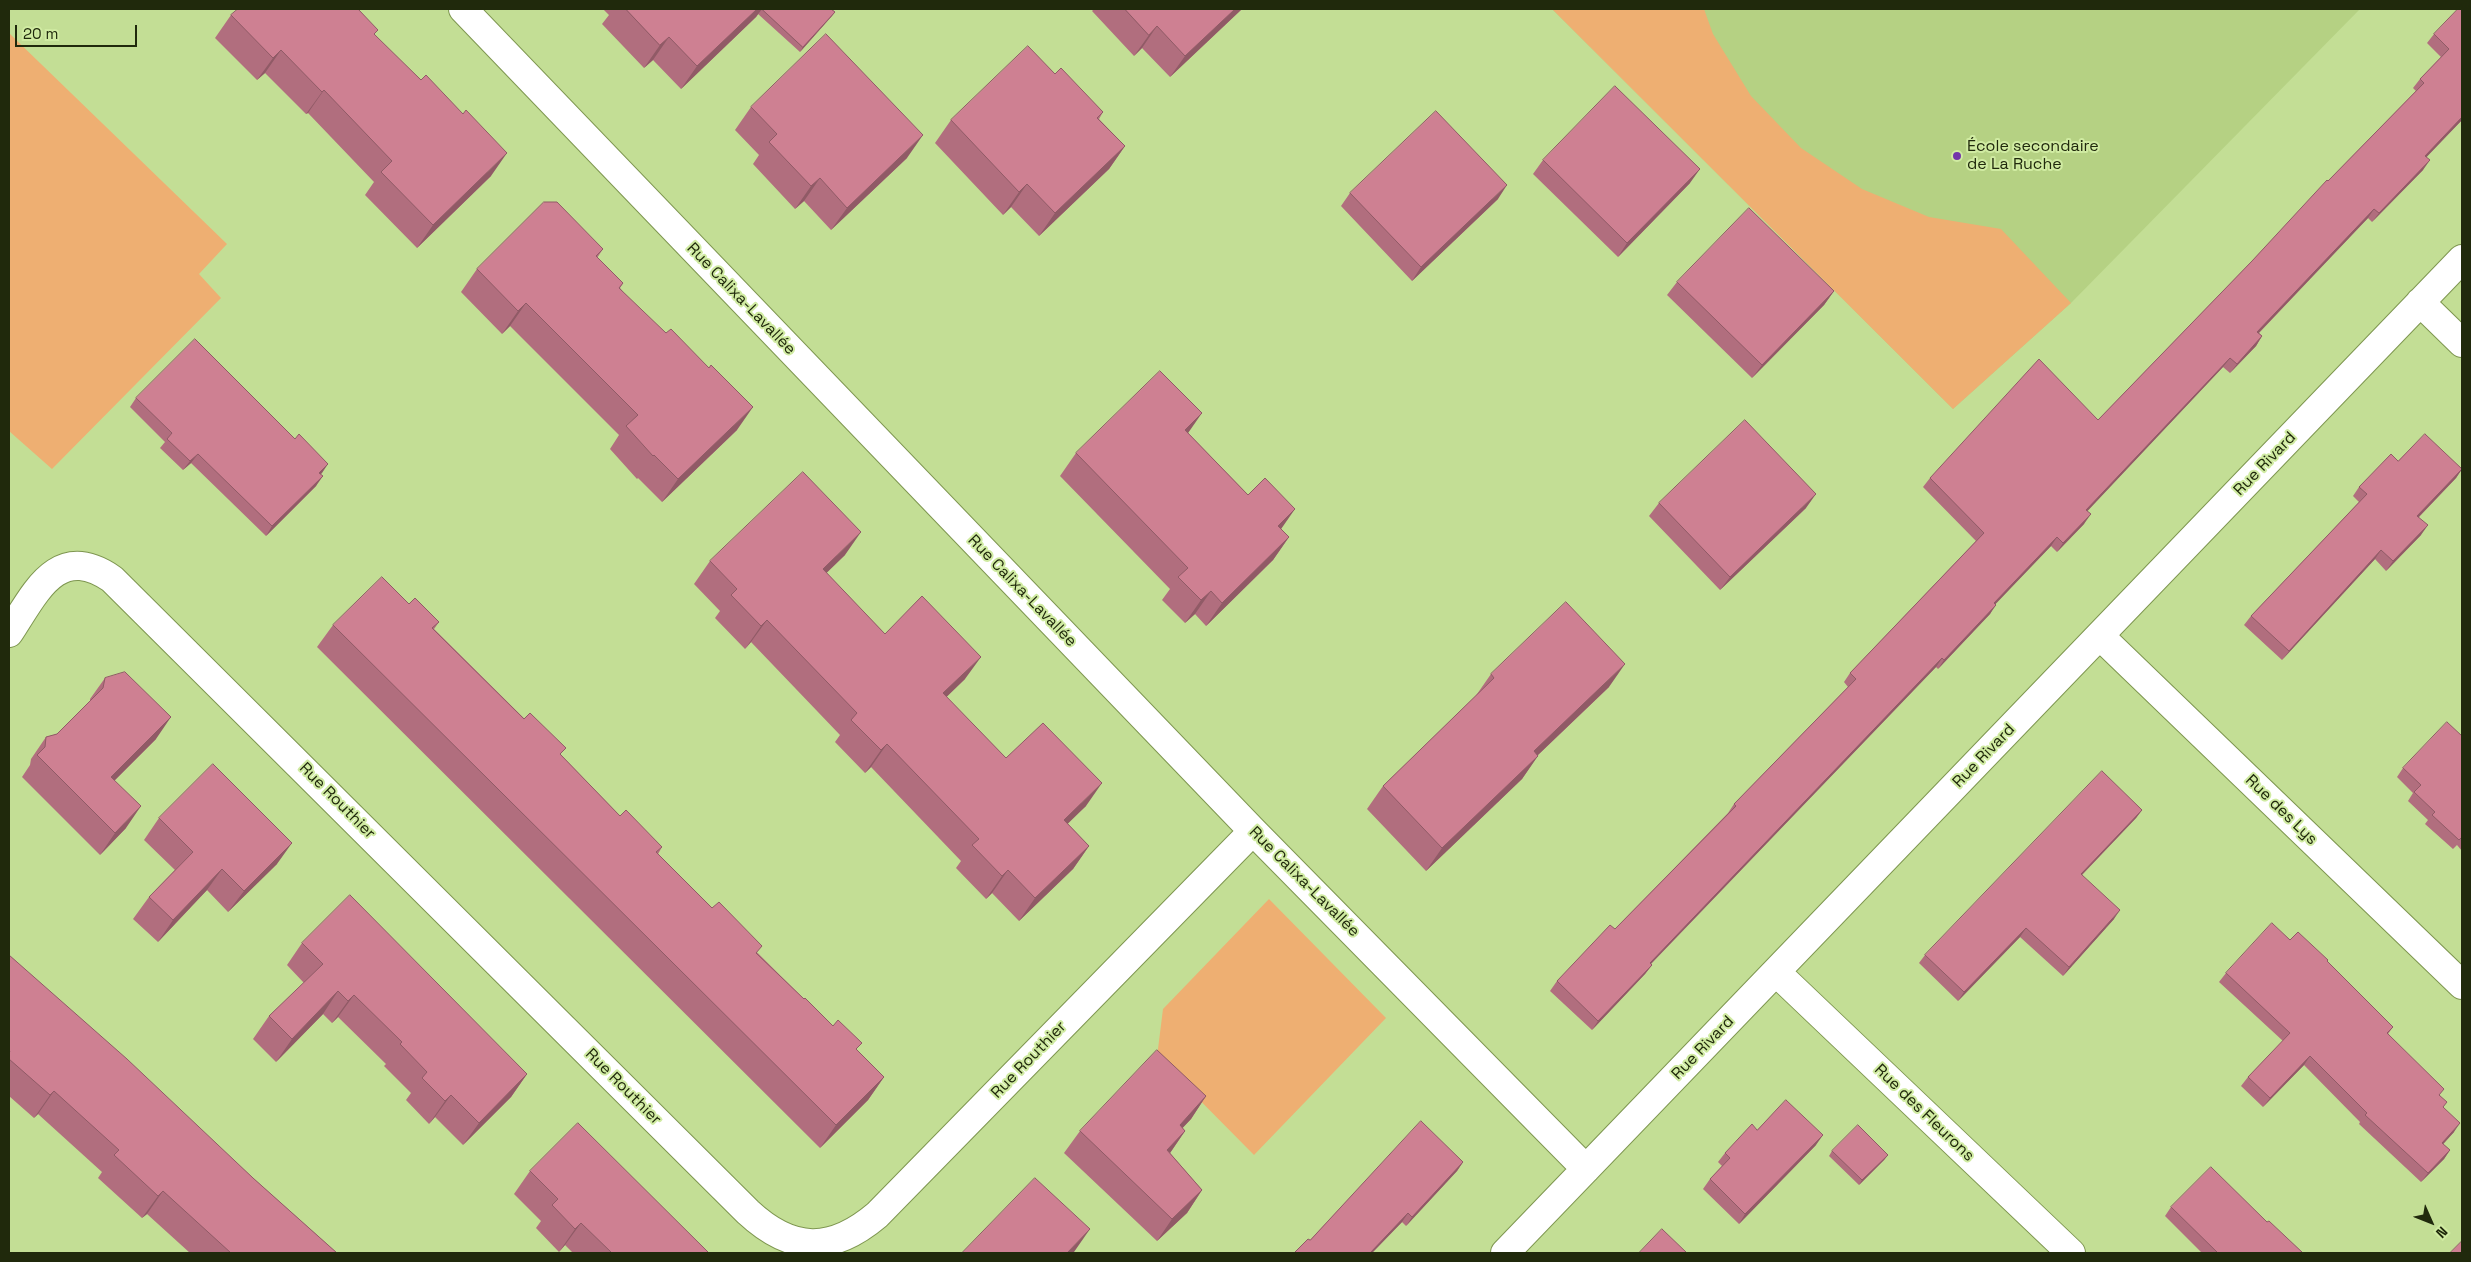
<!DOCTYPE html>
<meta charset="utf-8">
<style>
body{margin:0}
#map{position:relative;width:2471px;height:1262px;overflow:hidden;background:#c3de95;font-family:"Space Grotesk",sans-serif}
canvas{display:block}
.frame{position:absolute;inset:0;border:10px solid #20290c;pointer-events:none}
.north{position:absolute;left:2406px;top:1197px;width:50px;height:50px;-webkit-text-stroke:4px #d0eba2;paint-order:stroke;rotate:134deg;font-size:14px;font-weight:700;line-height:20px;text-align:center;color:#20290c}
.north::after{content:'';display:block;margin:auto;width:18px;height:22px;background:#20290c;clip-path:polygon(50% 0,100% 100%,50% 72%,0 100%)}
.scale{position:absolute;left:15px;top:25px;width:122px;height:22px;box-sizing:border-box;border:2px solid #20290c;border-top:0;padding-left:6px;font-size:15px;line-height:18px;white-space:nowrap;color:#20290c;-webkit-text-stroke:4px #d0eba2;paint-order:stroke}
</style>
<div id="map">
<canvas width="2471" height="1262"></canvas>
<div class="frame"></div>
<div class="north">N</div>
<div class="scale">20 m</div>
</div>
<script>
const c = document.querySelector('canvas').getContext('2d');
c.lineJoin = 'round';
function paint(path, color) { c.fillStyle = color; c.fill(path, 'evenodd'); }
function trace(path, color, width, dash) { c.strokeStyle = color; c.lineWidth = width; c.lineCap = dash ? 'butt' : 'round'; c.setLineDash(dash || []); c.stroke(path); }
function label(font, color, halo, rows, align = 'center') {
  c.font = font + ' "Space Grotesk",sans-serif'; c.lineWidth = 4; c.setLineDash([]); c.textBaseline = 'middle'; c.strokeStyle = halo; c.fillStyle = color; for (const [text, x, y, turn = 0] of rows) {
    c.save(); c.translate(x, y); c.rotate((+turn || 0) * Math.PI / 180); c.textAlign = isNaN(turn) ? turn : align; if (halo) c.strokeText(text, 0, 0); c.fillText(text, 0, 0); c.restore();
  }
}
const built = new Path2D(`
 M 1552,9 L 2360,9 L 2071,303 L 1953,409 Z`);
const green = new Path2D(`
 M 1552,9 L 1704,9 L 1713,34 L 1751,96 L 1801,148 L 1862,189 L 1929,217 L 2001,229 L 2071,303 L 1953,409 Z
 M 9,33 L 227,244 L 199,274 L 221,298 L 52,469 L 9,431 Z
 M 1269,899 L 1386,1018 L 1254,1155 L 1157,1057 L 1163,1009 Z`);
const minor = new Path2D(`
 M 463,9 L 1253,831 L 1586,1169
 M 2420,302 L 2462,343
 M 9,633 C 35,594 57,541 112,579 L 748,1212 C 792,1253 832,1253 877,1215 L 1253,831
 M 2100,636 L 2462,985
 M 1777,973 L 2071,1253
 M 1505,1253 L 2462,259`);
const wall = new Path2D(`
 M 603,9 L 831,9 L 835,12 L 831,17 L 800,52 L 758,14 L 756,17 L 681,89 L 653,60 L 644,68 L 602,24 L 609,15 Z
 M 1094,9 L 1242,9 L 1170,77 L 1142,48 L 1134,56 L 1092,11 Z
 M 2462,9 L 2462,120 L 2426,157 L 2423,170 L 2372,222 L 2368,218 L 2259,333 L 2262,336 L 2256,346 L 2230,373 L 2223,367 L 2087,511 L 2084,524 L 2057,552 L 2051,546 L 1995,604 L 1990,614 L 1938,669 L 1936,667 L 1651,964 L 1652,965 L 1645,974 L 1592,1030 L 1550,991 L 1557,981 L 1615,929 L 1728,813 L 1734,804 L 1848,687 L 1844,682 L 1850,673 L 1976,541 L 1923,487 L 1930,478 L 2098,420 L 2252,261 L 2328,181 L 2416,91 L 2413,88 L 2420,79 L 2441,57 L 2427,43 L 2434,34 Z
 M 231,15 L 375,35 L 491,176 L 417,248 L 365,195 L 374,182 L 308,113 L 306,114 L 265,73 L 257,80 L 215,38 Z
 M 1055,74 L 1103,112 L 1099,119 L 1125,146 L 1109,169 L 1039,236 L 1011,207 L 1003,215 L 935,143 L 951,120 Z
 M 751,107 L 907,158 L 831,230 L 804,201 L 795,209 L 753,164 L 759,155 L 735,130 Z
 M 1543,160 L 1690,183 L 1618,257 L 1533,174 Z
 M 1350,193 L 1498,199 L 1412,281 L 1341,206 Z
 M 603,249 L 597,258 L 623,283 L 620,288 L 737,430 L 662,502 L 638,478 L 637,479 L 610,449 L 619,435 L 510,326 L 502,334 L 461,292 L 477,269 Z
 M 1677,282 L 1834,291 L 1824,305 L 1752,378 L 1667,295 Z
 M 136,398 L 322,473 L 320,474 L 316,486 L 266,536 L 191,463 L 183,470 L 160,448 L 165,442 L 130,407 Z
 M 1188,433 L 1289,537 L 1273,560 L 1206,626 L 1195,614 L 1185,623 L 1162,600 L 1170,589 L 1060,476 L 1076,453 Z
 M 2398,461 L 2462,469 L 2456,478 L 2419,517 L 2421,535 L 2386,571 L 2375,559 L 2282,660 L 2244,625 L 2251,616 L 2359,502 L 2353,496 L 2359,487 Z
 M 1659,503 L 1806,508 L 1720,590 L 1649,516 Z
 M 845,555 L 826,573 L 885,634 L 965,679 L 946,697 L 1006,758 L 1086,806 L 1067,823 L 1089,846 L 1073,869 L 1019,921 L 992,893 L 986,899 L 956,868 L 961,861 L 871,767 L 865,773 L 835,742 L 840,735 L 751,642 L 745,649 L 715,618 L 720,611 L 694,584 L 710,561 Z
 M 409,604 L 439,622 L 434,629 L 561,755 L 620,816 L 662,847 L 658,854 L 804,999 L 884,1077 L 868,1100 L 820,1148 L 317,647 L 333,625 Z
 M 1491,674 L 1609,687 L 1538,755 L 1522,779 L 1426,871 L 1367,809 L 1383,786 L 1475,697 Z
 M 105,678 L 156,739 L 114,781 L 126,828 L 100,855 L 22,777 L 30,765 L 31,759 L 46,737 L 57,734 L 90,701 L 90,699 Z
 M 2462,736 L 2462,851 L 2457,845 L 2453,849 L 2425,824 L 2428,820 L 2408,801 L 2413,793 L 2397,777 L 2403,768 Z
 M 2142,810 L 2136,818 L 2082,875 L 2114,919 L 2063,976 L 2020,937 L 1958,1001 L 1919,963 L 1925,955 Z
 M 159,818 L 277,864 L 228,912 L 207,890 L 158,942 L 133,919 L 149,897 L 175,870 L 144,840 Z
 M 2290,940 L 2327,962 L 2393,1027 L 2388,1034 L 2440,1095 L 2443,1107 L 2454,1132 L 2443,1144 L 2450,1150 L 2444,1159 L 2421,1182 L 2359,1124 L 2360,1122 L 2304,1065 L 2263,1107 L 2241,1086 L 2248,1077 L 2283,1041 L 2219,982 L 2226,973 Z
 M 302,943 L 527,1074 L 511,1097 L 463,1145 L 435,1117 L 429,1124 L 406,1100 L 411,1093 L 384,1066 L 386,1064 L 338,1017 L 332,1023 L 323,1014 L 276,1062 L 253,1039 L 269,1016 L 304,983 L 287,965 Z
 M 9,955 L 253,1178 L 337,1253 L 190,1253 L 147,1214 L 142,1218 L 98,1178 L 102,1172 L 38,1114 L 34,1118 L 9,1096 Z
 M 1206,1096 L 1191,1119 L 1182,1128 L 1185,1131 L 1170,1153 L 1202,1190 L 1187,1213 L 1157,1241 L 1064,1153 L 1080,1131 Z
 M 1816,1145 L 1739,1224 L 1703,1189 L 1710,1179 L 1722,1166 L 1718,1162 L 1725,1153 Z
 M 1832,1151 L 1888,1155 L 1884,1160 L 1859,1185 L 1829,1156 Z
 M 1463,1162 L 1457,1171 L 1406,1226 L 1402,1222 L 1372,1253 L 1294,1253 L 1310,1240 Z
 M 530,1171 L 709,1253 L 573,1253 L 565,1245 L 559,1252 L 536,1228 L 541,1221 L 514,1194 Z
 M 2171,1207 L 2267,1222 L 2303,1253 L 2202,1253 L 2165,1216 Z`);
const shadedWall = new Path2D(`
 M 757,9 L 762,9 L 756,17 L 681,89 L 697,66 Z
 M 1235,9 L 1242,9 L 1170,77 L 1185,56 Z
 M 835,12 L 831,17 L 800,52 L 803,47 Z
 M 1157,26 L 1142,48 L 1134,56 L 1149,35 Z
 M 669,37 L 653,60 L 644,68 L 660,45 Z
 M 281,50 L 265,73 L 257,80 L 273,58 Z
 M 324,90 L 308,113 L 306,114 L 322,92 Z
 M 2462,117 L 2462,120 L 2419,165 L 2425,156 Z
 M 923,135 L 907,158 L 831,230 L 847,208 Z
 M 1125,146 L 1109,169 L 1039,236 L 1055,213 Z
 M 507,153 L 491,176 L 417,248 L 433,225 Z
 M 2430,160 L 2423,170 L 2372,222 L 2379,213 Z
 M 1700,169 L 1690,183 L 1618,257 L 1627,243 Z
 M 820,178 L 804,201 L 795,209 L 811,186 Z
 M 1027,184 L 1011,207 L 1003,215 L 1019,192 Z
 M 1507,185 L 1498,199 L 1412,281 L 1421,267 Z
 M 2374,209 L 2368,218 L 2251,341 L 2257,332 Z
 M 1834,291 L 1824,305 L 1752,378 L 1762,365 Z
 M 526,303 L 510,326 L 502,334 L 518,311 Z
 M 2262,336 L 2256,346 L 2230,373 L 2237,364 Z
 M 2230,358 L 2223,367 L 2080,519 L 2086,510 Z
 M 753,407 L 737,430 L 662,502 L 678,479 Z
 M 1202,413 L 1186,436 L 1185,430 Z
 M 198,454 L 191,463 L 183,470 L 190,461 Z
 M 328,464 L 322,473 L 312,482 L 319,473 Z
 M 2462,469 L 2456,478 L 2411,525 L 2417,516 Z
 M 323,476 L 316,486 L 266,536 L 272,526 Z
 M 1816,494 L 1806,508 L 1720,590 L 1730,577 Z
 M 1295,509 L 1279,532 L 1278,526 Z
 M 2091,514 L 2084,524 L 2057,552 L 2063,543 Z
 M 2428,525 L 2421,535 L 2386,571 L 2393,561 Z
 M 861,532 L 845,555 L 807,592 L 823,569 Z
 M 1289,537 L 1273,560 L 1206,626 L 1222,603 Z
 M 2057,537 L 2051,546 L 1988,612 L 1994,603 Z
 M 2381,550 L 2375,559 L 2282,660 L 2289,651 Z
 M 1211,591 L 1195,614 L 1185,623 L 1201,600 Z
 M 1996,605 L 1990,614 L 1938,669 L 1944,660 Z
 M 767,620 L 751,642 L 745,649 L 761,626 Z
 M 981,657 L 965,679 L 927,716 L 943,693 Z
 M 1942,658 L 1936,667 L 1643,972 L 1650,963 Z
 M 1625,664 L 1609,687 L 1518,774 L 1534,751 Z
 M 171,717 L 156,739 L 96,799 L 111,777 Z
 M 887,744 L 871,767 L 865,773 L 881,750 Z
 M 1538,756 L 1522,779 L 1426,871 L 1442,848 Z
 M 1102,783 L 1086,806 L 1048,843 L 1064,820 Z
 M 141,806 L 126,828 L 100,855 L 115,833 Z
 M 2142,810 L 2136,818 L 2075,882 L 2081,874 Z
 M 292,843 L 277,864 L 228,912 L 244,891 Z
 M 1089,846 L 1073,869 L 1019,921 L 1035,898 Z
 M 222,869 L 207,890 L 158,942 L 173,920 Z
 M 1008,870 L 992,893 L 986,899 L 1002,876 Z
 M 2120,910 L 2114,919 L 2063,976 L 2069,967 Z
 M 2026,928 L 2020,937 L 1958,1001 L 1964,992 Z
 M 1652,965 L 1645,974 L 1592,1030 L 1598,1021 Z
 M 338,991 L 323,1014 L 276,1062 L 292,1039 Z
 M 354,995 L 338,1017 L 332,1023 L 348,1001 Z
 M 2310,1056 L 2304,1065 L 2263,1107 L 2270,1098 Z
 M 527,1074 L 511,1097 L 463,1145 L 479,1123 Z
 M 884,1077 L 868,1100 L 820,1148 L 836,1125 Z
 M 54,1091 L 38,1114 L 34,1118 L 50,1095 Z
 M 451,1095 L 435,1117 L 429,1124 L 445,1101 Z
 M 1206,1096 L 1191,1119 L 1164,1148 L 1180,1125 Z
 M 2460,1123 L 2454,1132 L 2436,1152 L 2442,1143 Z
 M 1185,1131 L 1170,1153 L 1167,1150 Z
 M 1823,1135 L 1816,1145 L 1739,1224 L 1745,1214 Z
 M 2450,1150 L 2444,1159 L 2421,1182 L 2428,1173 Z
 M 1888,1155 L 1884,1160 L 1859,1185 L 1862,1180 Z
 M 1463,1162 L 1457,1171 L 1406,1226 L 1412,1217 Z
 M 1202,1190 L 1187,1213 L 1157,1241 L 1172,1219 Z
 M 163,1191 L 147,1214 L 142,1218 L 158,1196 Z
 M 1408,1213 L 1402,1222 L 1372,1253 L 1370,1253 Z
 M 581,1223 L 565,1245 L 559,1252 L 575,1229 Z
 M 1090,1229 L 1074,1252 L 1072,1253 L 1067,1253 Z`);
const building = new Path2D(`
 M 238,9 L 358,9 L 378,30 L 374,34 L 421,80 L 426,75 L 463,114 L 466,110 L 507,153 L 433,225 L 381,172 L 392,161 L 324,90 L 322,92 L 281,50 L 273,58 L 231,15 Z
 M 626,9 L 757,9 L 697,66 L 669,37 L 660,45 Z
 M 762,9 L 831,9 L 835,12 L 803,47 Z
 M 1125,9 L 1235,9 L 1185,56 L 1157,26 L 1149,35 Z
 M 2458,9 L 2462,9 L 2462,117 L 2425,156 L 2430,160 L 2379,213 L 2374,209 L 2257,332 L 2262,336 L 2237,364 L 2230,358 L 2086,510 L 2091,514 L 2063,543 L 2057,537 L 1994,603 L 1996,605 L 1944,660 L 1942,658 L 1650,963 L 1652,965 L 1598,1021 L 1557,981 L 1610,925 L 1615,929 L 1736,806 L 1734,804 L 1856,679 L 1850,673 L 1984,533 L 1930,478 L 2039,359 L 2098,420 L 2252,261 L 2327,180 L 2328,181 L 2424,83 L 2420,79 L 2449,49 L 2434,34 Z
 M 826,34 L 923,135 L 847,208 L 820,178 L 811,186 L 769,142 L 777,134 L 751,107 Z
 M 1028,46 L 1055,74 L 1061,68 L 1103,112 L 1097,118 L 1125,146 L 1055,213 L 1027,184 L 1019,192 L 951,120 Z
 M 1615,86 L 1700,169 L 1627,243 L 1543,160 Z
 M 1436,111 L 1507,185 L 1421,267 L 1350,193 Z
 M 544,202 L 557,202 L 603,249 L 596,256 L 623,283 L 619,288 L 666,333 L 671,329 L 709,368 L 711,365 L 753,407 L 678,479 L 654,455 L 653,456 L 626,426 L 638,415 L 526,303 L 518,311 L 477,269 Z
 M 1749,208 L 1834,291 L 1762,365 L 1677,282 Z
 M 195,339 L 295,439 L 299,434 L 328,464 L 319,473 L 323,476 L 272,526 L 198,454 L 190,461 L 167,439 L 172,433 L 136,398 Z
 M 1160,371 L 1202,413 L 1185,430 L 1248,495 L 1265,478 L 1295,509 L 1278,526 L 1289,537 L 1222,603 L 1211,591 L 1201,600 L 1178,577 L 1188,568 L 1076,453 Z
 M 1745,420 L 1816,494 L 1730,577 L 1659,503 Z
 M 2425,434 L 2462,469 L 2417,516 L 2428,525 L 2393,561 L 2381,550 L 2289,651 L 2251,616 L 2367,494 L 2359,487 L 2391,454 L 2398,461 Z
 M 803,472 L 861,532 L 823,569 L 885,634 L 922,596 L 981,657 L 943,693 L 1006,758 L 1043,723 L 1102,783 L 1064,820 L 1089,846 L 1035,898 L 1008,870 L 1002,876 L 972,845 L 979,839 L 887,744 L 881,750 L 851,720 L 857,713 L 767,620 L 761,626 L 731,595 L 737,589 L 710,561 Z
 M 382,577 L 409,604 L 415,598 L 439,622 L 432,628 L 524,719 L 530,713 L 566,748 L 560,754 L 620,816 L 626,810 L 662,847 L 656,852 L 712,908 L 719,902 L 762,946 L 756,953 L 804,999 L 805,998 L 833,1026 L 838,1020 L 862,1043 L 856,1049 L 884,1077 L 836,1125 L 333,625 Z
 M 1566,602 L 1625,664 L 1534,751 L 1538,756 L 1442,848 L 1383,786 L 1494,678 L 1491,674 Z
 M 125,672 L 171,717 L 111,777 L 141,806 L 115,833 L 37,755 L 45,747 L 46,737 L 57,734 L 103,688 L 105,678 Z
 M 2447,722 L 2462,736 L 2462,837 L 2459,840 L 2432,815 L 2435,812 L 2414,792 L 2421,785 L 2403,768 Z
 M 213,764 L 292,843 L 244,891 L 222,869 L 173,920 L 149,897 L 193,852 L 159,818 Z
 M 2102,771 L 2142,810 L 2081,874 L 2120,910 L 2069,967 L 2026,928 L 1964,992 L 1925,955 Z
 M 350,895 L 527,1074 L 479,1123 L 451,1095 L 445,1101 L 422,1078 L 427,1072 L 400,1044 L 402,1042 L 354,995 L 348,1001 L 338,991 L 292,1039 L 269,1016 L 323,964 L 302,943 Z
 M 2272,923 L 2290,940 L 2298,932 L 2328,960 L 2327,961 L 2393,1027 L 2387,1033 L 2444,1089 L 2439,1095 L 2447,1102 L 2443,1107 L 2460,1123 L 2442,1143 L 2450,1150 L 2428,1173 L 2365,1115 L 2367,1113 L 2310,1056 L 2270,1098 L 2248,1077 L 2290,1033 L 2226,973 Z
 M 9,955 L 127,1059 L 253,1178 L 337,1253 L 231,1253 L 163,1191 L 158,1196 L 114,1155 L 119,1150 L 54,1091 L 50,1095 L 9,1059 L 9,1053 L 10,1051 L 9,1050 Z
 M 1157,1050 L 1206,1096 L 1180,1125 L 1185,1131 L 1167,1150 L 1202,1190 L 1172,1219 L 1080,1131 Z
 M 1786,1100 L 1823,1135 L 1745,1214 L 1710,1179 L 1730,1158 L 1725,1153 L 1752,1124 L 1757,1130 Z
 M 1421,1121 L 1463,1162 L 1412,1217 L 1408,1213 L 1370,1253 L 1294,1253 L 1308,1239 L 1310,1240 Z
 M 578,1123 L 709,1253 L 612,1253 L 581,1223 L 575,1229 L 552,1205 L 558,1199 L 530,1171 Z
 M 1858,1125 L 1888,1155 L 1862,1180 L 1832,1151 Z
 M 2211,1167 L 2267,1222 L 2269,1221 L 2303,1253 L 2218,1253 L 2171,1207 Z
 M 1035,1178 L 1090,1229 L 1067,1253 L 962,1253 Z
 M 1662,1229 L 1687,1253 L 1639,1253 Z
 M 2462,1241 L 2462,1253 L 2450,1253 Z`);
const markers = [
 [1957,156,5,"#7335aa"]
];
const poiNames = [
 ["École secondaire",1967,147],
 ["de La Ruche",1967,165]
];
const streetNames = [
 ["Rue Calixa-Lavallée",741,299,46],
 ["Rue Rivard",2265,464,-46],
 ["Rue Calixa-Lavallée",1022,591,46],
 ["Rue Rivard",1984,756,-46],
 ["Rue Routhier",337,801,45],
 ["Rue des Lys",2281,810,44],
 ["Rue Calixa-Lavallée",1304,882,45],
 ["Rue Rivard",1703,1048,-46],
 ["Rue Routhier",1029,1060,-46],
 ["Rue Routhier",623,1087,45],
 ["Rue des Fleurons",1924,1113,44]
];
paint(built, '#b5d183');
paint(green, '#eeaf72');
trace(minor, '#7e9650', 30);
trace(minor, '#fff', 28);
paint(wall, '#b16e7e');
paint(shadedWall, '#905a66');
paint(building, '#ce8092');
trace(building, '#905a66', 1);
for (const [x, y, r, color] of markers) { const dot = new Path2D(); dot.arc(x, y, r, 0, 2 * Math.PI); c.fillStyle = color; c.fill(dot); trace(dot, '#d0eba2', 2); }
label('16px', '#20290c', '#d0eba2', poiNames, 'left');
label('16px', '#20290c', '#d0eba2', streetNames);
</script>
